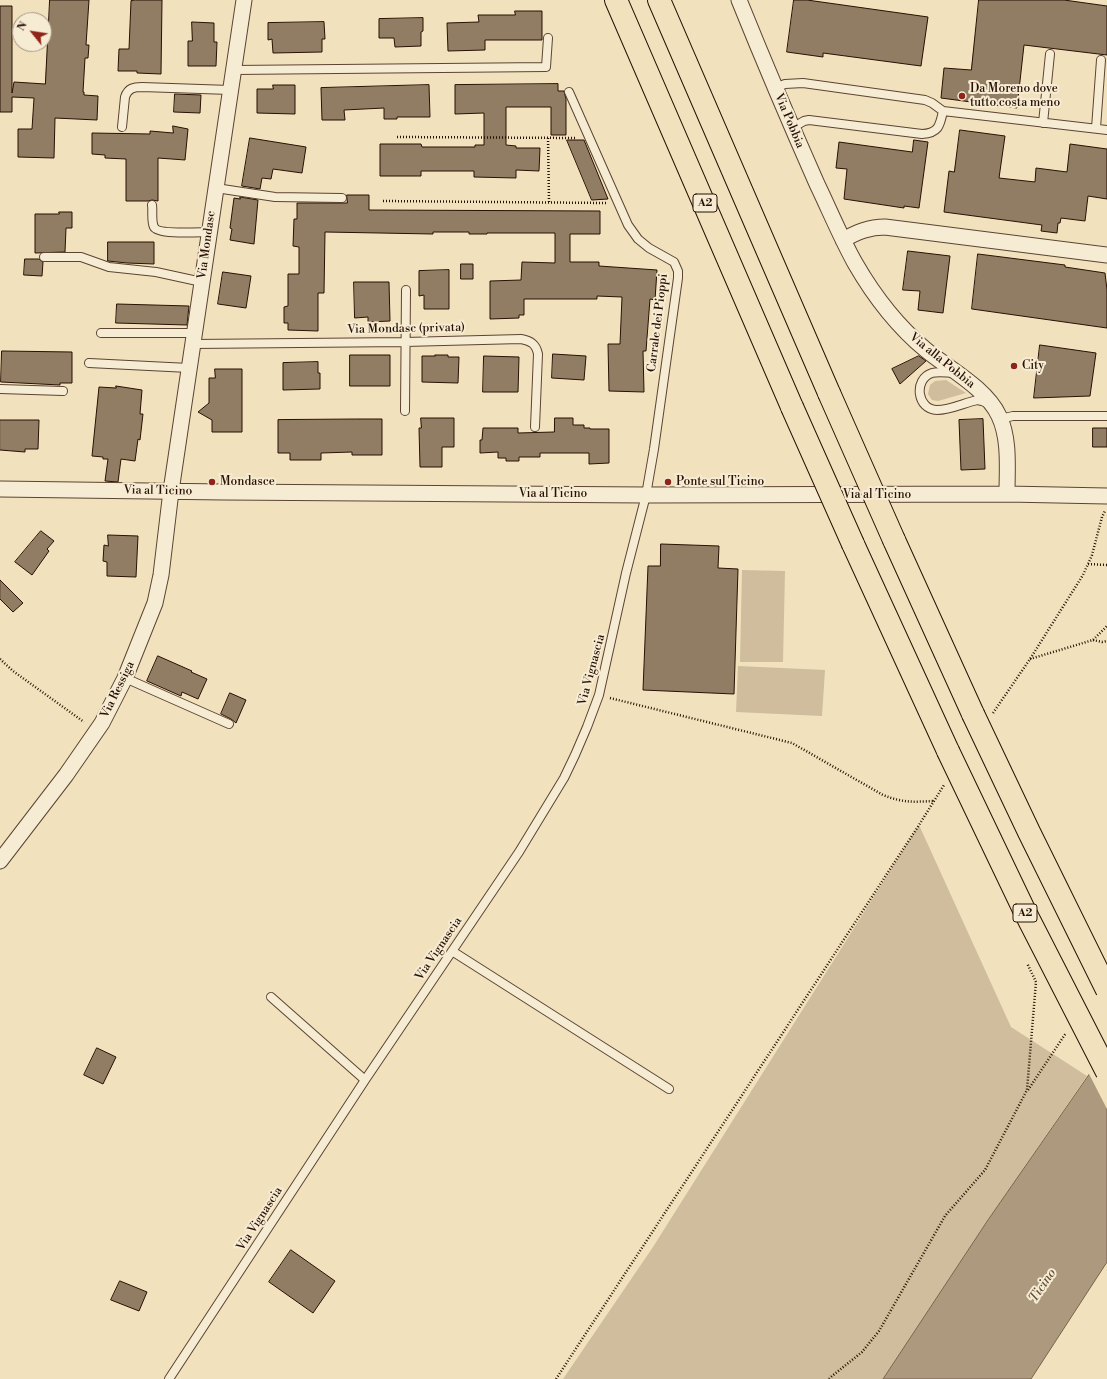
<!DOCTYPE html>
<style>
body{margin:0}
#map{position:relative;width:1107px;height:1379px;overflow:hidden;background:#f1e1bd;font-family:"Libre Bodoni",serif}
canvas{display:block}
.north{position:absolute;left:12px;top:12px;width:40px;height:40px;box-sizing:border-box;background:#f6ecd4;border:1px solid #a49480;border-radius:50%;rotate:300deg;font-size:11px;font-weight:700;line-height:16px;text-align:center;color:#291003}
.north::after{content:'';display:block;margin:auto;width:14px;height:18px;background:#8f2418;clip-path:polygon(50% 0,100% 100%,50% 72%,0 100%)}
</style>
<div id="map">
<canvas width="1107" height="1379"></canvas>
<div class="north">N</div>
</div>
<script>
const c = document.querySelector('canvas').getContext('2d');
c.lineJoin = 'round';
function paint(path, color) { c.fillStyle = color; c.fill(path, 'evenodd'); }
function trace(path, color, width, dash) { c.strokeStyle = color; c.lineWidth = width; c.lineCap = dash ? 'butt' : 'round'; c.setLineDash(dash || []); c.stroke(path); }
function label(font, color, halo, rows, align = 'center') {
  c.font = font + ' "Libre Bodoni",serif'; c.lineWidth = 4; c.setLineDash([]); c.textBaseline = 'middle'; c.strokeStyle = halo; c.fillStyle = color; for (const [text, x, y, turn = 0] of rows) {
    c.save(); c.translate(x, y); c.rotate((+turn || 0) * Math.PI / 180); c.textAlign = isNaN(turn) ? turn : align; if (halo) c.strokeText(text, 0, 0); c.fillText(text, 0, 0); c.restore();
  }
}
const green = new Path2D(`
 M 946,380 L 966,393 L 938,401 L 932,400 L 928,394 L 930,385 L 935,381 Z
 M 742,570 L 785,571 L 783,662 L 740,662 Z
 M 738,666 L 825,670 L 822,716 L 736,712 Z
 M 919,825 L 1011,1027 L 1087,1076 L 988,1220 L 883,1379 L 563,1379 L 653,1247 Z`);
const water = new Path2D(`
 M 1107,1049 L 1107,1262 L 1031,1379 L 883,1379 L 988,1220 Z`);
const pier = new Path2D(`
 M 1107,1047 L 1107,1109 L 1088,1072 Z`);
const building = new Path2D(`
 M 50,0 L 89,0 L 86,45 L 89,45 L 88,58 L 85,58 L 83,92 L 84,92 L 84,95 L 98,96 L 97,120 L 55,118 L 54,158 L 18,157 L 18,129 L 32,129 L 34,98 L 12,97 L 12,112 L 0,112 L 0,6 L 12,6 L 12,93 L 14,82 L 45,84 Z
 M 136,0 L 162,0 L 161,74 L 137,73 L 137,71 L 118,71 L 119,49 L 129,49 L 131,1 Z
 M 794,0 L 807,0 L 928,17 L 921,66 L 823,53 L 823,57 L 787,52 Z
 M 979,0 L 1064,0 L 1107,6 L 1107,55 L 1024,45 L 1017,108 L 941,98 L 944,68 L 971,70 Z
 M 515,11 L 542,11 L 542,40 L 485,40 L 485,50 L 448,51 L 447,23 L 479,22 L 478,15 L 515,15 Z
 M 423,18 L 423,31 L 421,32 L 421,46 L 395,47 L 394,38 L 379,38 L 379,19 Z
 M 192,22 L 214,23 L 214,42 L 217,42 L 216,66 L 188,66 L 188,41 L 192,41 Z
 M 324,22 L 325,39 L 322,39 L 322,52 L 273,53 L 272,39 L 268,40 L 268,23 Z
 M 558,84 L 558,91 L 564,91 L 566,99 L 566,135 L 551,135 L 551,107 L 506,107 L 506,145 L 516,146 L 516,148 L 540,148 L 539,171 L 516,170 L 516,178 L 474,177 L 474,171 L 421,171 L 421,176 L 380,176 L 380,144 L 421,144 L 422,147 L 475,147 L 475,145 L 484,145 L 484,113 L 455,114 L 455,85 Z
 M 273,85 L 295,85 L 295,114 L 257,113 L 257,89 L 273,89 Z
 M 429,85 L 430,117 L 397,117 L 397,119 L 384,119 L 384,108 L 344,110 L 345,120 L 322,120 L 321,88 Z
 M 175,94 L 201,95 L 200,113 L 174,112 Z
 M 173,126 L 188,129 L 185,160 L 158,158 L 158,201 L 152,200 L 148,201 L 126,201 L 126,159 L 105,158 L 105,155 L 92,154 L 92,133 L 150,134 L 150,131 L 173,133 Z
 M 960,130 L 1005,136 L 999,178 L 1035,182 L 1036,168 L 1067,172 L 1070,144 L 1107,149 L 1107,199 L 1088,196 L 1085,221 L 1061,218 L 1060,223 L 1058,223 L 1057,233 L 1041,231 L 1042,225 L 944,212 L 949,171 L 954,172 Z
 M 250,138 L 306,147 L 302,173 L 273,169 L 271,179 L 262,178 L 260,189 L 242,186 Z
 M 567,140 L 584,140 L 608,199 L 592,200 Z
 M 914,140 L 928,142 L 919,208 L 904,206 L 904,208 L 844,199 L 847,169 L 836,168 L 839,142 L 912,152 Z
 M 347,195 L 369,195 L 369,210 L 600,211 L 600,234 L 570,234 L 570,262 L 599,262 L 599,266 L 657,270 L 655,300 L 650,299 L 646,351 L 643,351 L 644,392 L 609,391 L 608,344 L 620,344 L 622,297 L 597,296 L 597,299 L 524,299 L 524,315 L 519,315 L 519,318 L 490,319 L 490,281 L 521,280 L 522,262 L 555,263 L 555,233 L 487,233 L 487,234 L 469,234 L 469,232 L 433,232 L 433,234 L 325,232 L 324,293 L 318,293 L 318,331 L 288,330 L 288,323 L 284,323 L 284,307 L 288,306 L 288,274 L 299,274 L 299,247 L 293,246 L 294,219 L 297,219 L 297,203 L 347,203 Z
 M 240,197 L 258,200 L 254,244 L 230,240 L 232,229 L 230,228 L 234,198 L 240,199 Z
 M 59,212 L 72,212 L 72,228 L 66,228 L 65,252 L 35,253 L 35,214 L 59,214 Z
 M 108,242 L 154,242 L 154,264 L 127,263 L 108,261 Z
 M 908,251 L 950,256 L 943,313 L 918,310 L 920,291 L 903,290 Z
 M 978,254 L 1065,265 L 1065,267 L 1105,273 L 1107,290 L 1107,328 L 972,309 Z
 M 25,259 L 39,259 L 43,262 L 42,276 L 24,275 Z
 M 461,264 L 473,264 L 473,279 L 461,279 Z
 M 449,270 L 449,309 L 424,309 L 424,295 L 419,296 L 419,271 Z
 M 223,272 L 251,276 L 246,308 L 218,304 Z
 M 354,282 L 389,282 L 390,321 L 368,322 L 368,317 L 355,318 Z
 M 117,304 L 189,306 L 187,325 L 116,323 Z
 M 1040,345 L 1096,353 L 1090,396 L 1034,398 Z
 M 2,351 L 72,352 L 72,383 L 60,383 L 60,385 L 1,382 Z
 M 553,354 L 586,356 L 584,380 L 552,378 Z
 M 350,355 L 390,355 L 390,386 L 350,386 Z
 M 435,355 L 448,355 L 448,357 L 459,357 L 458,383 L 422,382 L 422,356 L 435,356 Z
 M 484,356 L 519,357 L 518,392 L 483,392 Z
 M 919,356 L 926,361 L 900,384 L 892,369 Z
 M 318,362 L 318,373 L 320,373 L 320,389 L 283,390 L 283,363 Z
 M 215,369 L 242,369 L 242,432 L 212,432 L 212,420 L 198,412 L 209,403 L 209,378 L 215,378 Z
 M 116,386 L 142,390 L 140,414 L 143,414 L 140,440 L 138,439 L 135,461 L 121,459 L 118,482 L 105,481 L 108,459 L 103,459 L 103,457 L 92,456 L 99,387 L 116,388 Z
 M 421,418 L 454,418 L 454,447 L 442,447 L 442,467 L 420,467 L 419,428 L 421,428 Z
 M 555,418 L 573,418 L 573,425 L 584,425 L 584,428 L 590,428 L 590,429 L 609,429 L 609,463 L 589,464 L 589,453 L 540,453 L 540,457 L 519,457 L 519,461 L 506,461 L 506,458 L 498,458 L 498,452 L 480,453 L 480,440 L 482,440 L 483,428 L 518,428 L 518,433 L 554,432 Z
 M 356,419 L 382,419 L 382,455 L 352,455 L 352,452 L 321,453 L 321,460 L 290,460 L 290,453 L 278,453 L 278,420 Z
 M 983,419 L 985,469 L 961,470 L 959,420 Z
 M 0,420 L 39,420 L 38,449 L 25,449 L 25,452 L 0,450 Z
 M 1093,428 L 1107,428 L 1107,447 L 1093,447 Z
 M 41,531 L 54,541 L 47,549 L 49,551 L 32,575 L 15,562 Z
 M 108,535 L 138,536 L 136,577 L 107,576 L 107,562 L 103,561 L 104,545 L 108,546 Z
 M 661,544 L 719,546 L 718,568 L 738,569 L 734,694 L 643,690 L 648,566 L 660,566 Z
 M 0,580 L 23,603 L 13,612 L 0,599 Z
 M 158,656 L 192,671 L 191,672 L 207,679 L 198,699 L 182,692 L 181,696 L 147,681 Z
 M 230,693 L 246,700 L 236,723 L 231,719 L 221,714 Z
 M 97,1048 L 116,1057 L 103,1084 L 84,1075 Z
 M 291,1250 L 335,1281 L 313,1313 L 269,1282 Z
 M 120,1281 L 147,1292 L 139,1311 L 111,1300 Z`);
const path = new Path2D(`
 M 397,137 L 577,138
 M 548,138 L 549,202
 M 383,201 L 606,203
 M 1088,564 L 1107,565
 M 1093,640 L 1102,642 L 1107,641
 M 0,659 L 13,671 L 84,722
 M 1030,659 L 1093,640 L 1107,626
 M 610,698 L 792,743 L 883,795 C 903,803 913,802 934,801
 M 993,713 L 1030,659 L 1083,575 L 1092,555 L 1102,517 L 1105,511
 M 1028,1090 L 1066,1033
 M 556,1379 L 919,825 L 944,785
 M 829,1379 L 832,1376 L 862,1352 L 879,1331 L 945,1216 L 985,1170 L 1027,1090 L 1036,982 L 1027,963`);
const service = new Path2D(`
 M 233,70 L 546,67 L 548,38
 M 775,88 L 785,84 L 803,83 L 925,100 L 932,103 L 943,111 C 940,125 939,133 922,134 L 809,120 L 804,121 L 792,128
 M 943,111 L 1107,130
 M 1043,123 L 1050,54
 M 122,127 L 125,97 C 128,88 134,87 142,87 L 230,90
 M 1096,128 L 1101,60
 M 216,188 L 275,197 L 342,198
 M 152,205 C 153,211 151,221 154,227 C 158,235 200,232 209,232
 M 44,257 L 81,257 L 109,267 L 156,272 L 202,282
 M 101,333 L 194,333
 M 193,344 L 405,342 L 521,339 C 531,341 536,344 538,354 L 535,427
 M 89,363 L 189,368
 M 954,373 C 947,373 939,371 932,373 C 913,379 917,410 937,410 C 950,410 964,403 977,400 L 982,401 L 989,404
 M 0,389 L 63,391
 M 405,411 L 406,290
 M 1000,419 L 1013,416 L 1107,416
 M 125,678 L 229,724
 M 452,951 L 669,1089
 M 271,997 L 365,1080
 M 169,1379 L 365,1080 L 519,852 L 564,778 L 575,755 L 587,727 L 599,695 L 626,573 L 646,495 L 654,449 L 678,278 L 678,271 L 674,262 L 649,248 L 638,239 L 628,225 L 569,92`);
const minor = new Path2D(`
 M 739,0 C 764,62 790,123 817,184 C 830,211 841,238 855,263 C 874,296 897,326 926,350 C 949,369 986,388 999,416 C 1010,439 1007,469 1007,494
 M 843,240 C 857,232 869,227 885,227 L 1107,255
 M 0,489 L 224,492 L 646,495 L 1007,494 L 1107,496
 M 0,861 L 66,775 L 102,723 L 125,678 L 155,603 L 161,575 L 171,491 L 244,0`);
const motorway = new Path2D(`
 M 616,0 L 792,407
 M 659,0 L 829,393
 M 894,540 L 973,714
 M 853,544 L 948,751`);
const motorwayBridge = new Path2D(`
 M 829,393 L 894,540
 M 792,407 L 853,544
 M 973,714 L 1029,832 L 1107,990
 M 948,751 L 1026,914 L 1107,1072`);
const markers = [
 [962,96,4,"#8f2418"],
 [1014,366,4,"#8f2418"],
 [212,482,4,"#8f2418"],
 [668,482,4,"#8f2418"]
];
const shields = [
 [705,203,24],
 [1025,913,24]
];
const shieldNames = [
 ["A2",705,203],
 ["A2",1025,913]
];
const poiNames = [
 ["Da Moreno dove",970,89],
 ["tutto costa meno",970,103],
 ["City",1022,366],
 ["Mondasce",220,482],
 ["Ponte sul Ticino",676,482]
];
const streetNames = [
 ["Via Pobbia",789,121,67],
 ["Via Mondasc",207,245,-82],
 ["Carrale dei Pioppi",658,323,-83],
 ["Via Mondasc (privata)",406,329,-1],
 ["Via alla Pobbia",942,361,39],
 ["Via al Ticino",158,491,1],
 ["Via al Ticino",553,494],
 ["Via al Ticino",877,495],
 ["Via Vignascia",592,670,-75],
 ["Via Ressiga",118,690,-64],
 ["Via Vignascia",439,949,-56],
 ["Via Vignascia",260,1219,-57]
];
const waterNames = [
 ["Ticino",1043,1286,-56]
];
paint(green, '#cfbd9d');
paint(water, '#ad9a7e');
trace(water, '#78634d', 1);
paint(pier, '#f1e1bd');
paint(building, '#917d64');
trace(building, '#291003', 1);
trace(service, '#5b4432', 10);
trace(minor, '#5b4432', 17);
trace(motorway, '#291003', 24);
trace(path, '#291003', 2.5, [1, 2]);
trace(service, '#f6ecd4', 8);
trace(minor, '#f6ecd4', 15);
trace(motorway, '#f1e1bd', 22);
trace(motorwayBridge, '#291003', 24, []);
trace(motorwayBridge, '#f1e1bd', 22);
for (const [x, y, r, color] of markers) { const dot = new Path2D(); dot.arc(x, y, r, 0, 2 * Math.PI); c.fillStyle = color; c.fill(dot); trace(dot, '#f6ecd4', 1.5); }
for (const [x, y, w] of shields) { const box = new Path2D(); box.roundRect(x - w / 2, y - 9, w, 18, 3); c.fillStyle = '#f6ecd4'; c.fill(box); trace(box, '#291003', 1); }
label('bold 11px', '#291003', null, shieldNames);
label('12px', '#291003', '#f6ecd4', poiNames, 'left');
label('12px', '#291003', '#f6ecd4', streetNames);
label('italic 13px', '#644e3a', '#f6ecd4', waterNames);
</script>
